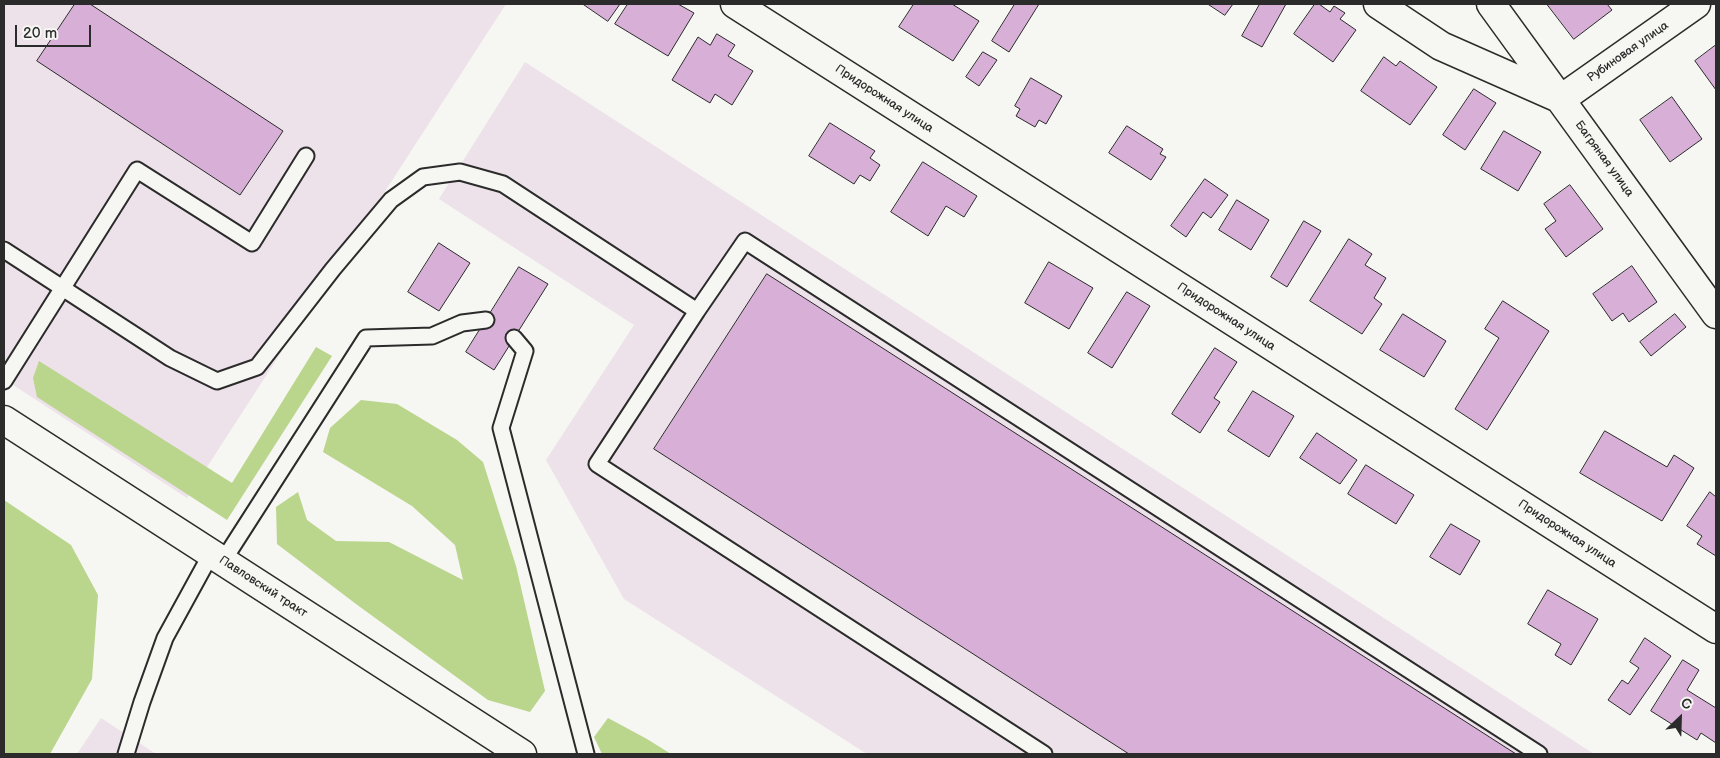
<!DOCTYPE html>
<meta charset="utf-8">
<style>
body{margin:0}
#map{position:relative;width:1720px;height:758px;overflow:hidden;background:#f6f6f2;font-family:"Balsamiq Sans",sans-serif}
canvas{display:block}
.frame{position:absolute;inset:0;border:5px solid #2b2b2b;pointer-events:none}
.north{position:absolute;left:1655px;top:693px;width:50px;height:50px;-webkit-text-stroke:4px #f6f6f2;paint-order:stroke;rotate:24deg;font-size:14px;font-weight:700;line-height:20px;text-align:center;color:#2b2b2b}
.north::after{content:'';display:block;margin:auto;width:18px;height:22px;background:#2b2b2b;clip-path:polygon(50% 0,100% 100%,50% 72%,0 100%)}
.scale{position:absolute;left:15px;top:25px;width:76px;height:22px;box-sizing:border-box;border:2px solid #2b2b2b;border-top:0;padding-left:6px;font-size:15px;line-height:18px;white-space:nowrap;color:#2b2b2b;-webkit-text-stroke:4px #f6f6f2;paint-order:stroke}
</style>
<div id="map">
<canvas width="1720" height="758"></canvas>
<div class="frame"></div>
<div class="north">С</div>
<div class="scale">20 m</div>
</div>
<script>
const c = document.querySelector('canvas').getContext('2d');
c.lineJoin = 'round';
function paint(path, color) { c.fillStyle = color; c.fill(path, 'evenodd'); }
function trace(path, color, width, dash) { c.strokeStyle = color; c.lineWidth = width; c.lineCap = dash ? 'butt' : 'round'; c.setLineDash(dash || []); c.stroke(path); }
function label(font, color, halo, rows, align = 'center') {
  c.font = font + ' "Balsamiq Sans",sans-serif'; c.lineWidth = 4; c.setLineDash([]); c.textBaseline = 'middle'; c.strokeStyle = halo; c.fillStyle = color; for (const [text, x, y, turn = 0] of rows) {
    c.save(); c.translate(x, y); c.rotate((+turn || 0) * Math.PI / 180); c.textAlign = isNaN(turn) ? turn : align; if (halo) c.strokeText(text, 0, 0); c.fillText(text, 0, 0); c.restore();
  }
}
const built = new Path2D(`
 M 4,4 L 506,4 L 187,498 L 4,379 Z
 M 525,62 L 1594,754 L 867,754 L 624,599 L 546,460 L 634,325 L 439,199 Z
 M 101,718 L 156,754 L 77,754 Z`);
const green = new Path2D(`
 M 316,347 L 332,356 L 227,520 L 37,397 L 33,378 L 39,361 L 232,483 Z
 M 361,400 L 397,404 L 457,440 L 483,462 L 516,566 L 545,691 L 530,712 L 488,700 L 356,604 L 277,544 L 276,507 L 298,492 L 307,520 L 336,541 L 389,542 L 463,580 L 455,545 L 412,506 L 323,452 L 330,428 Z
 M 4,500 L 71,545 L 98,595 L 92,679 L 50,754 L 4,754 Z
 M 608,718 L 647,739 L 671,754 L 602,754 L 594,737 Z`);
const building = new Path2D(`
 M 75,4 L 90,4 L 283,131 L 240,195 L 37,61 Z
 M 583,4 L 620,4 L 608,21 Z
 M 628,4 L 678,4 L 694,13 L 668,56 L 615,24 Z
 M 914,4 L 952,4 L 979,21 L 953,61 L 899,27 Z
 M 1015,4 L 1039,4 L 1009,52 L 992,41 Z
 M 1208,4 L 1233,4 L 1225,15 Z
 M 1260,4 L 1286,4 L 1262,47 L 1242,36 Z
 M 1315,4 L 1319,4 L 1330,12 L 1334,6 L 1345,13 L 1340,19 L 1356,30 L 1333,62 L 1294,34 Z
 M 1547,4 L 1607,4 L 1612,10 L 1574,39 Z
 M 717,34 L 735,45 L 728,56 L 753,71 L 732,105 L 715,94 L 710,103 L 672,80 L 698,37 L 710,45 Z
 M 1716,45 L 1716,90 L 1695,61 Z
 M 983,52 L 997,60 L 979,86 L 966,77 Z
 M 1384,57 L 1396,66 L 1400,61 L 1437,87 L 1410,125 L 1361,91 Z
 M 1031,78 L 1062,96 L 1046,124 L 1039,120 L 1035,127 L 1016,116 L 1020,109 L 1015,106 Z
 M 1474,89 L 1496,103 L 1465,150 L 1443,135 Z
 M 1672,97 L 1702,139 L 1670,162 L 1640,120 Z
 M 830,123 L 875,151 L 870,158 L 880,165 L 870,181 L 860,175 L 854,184 L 809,156 Z
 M 1127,126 L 1163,149 L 1160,154 L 1166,157 L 1151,180 L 1109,153 Z
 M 1504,131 L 1541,152 L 1518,191 L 1481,169 Z
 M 923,162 L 977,196 L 964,217 L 946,206 L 928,236 L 891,212 Z
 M 1205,179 L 1228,195 L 1211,218 L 1203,212 L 1186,237 L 1171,226 Z
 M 1570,185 L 1603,229 L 1566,257 L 1545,229 L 1556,221 L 1544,204 Z
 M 1237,200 L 1269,220 L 1251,250 L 1219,230 Z
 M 1304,221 L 1321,231 L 1287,287 L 1271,277 Z
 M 1349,239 L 1372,254 L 1365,265 L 1386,278 L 1374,298 L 1382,304 L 1362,334 L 1310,301 Z
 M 439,243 L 470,263 L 439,311 L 408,292 Z
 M 1049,262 L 1093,288 L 1069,329 L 1025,303 Z
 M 1632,266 L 1657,302 L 1629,322 L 1623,313 L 1612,321 L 1593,294 Z
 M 519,267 L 548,284 L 494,370 L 466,352 Z
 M 767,274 L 1516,754 L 1129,754 L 654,449 Z
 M 1127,292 L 1150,306 L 1112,368 L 1088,353 Z
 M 1503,301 L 1549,331 L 1487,430 L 1455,409 L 1499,338 L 1485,329 Z
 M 1403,314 L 1446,341 L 1424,377 L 1380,350 Z
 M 1675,314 L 1686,327 L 1651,356 L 1640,342 Z
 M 1215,348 L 1237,362 L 1214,398 L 1220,402 L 1200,433 L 1172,414 Z
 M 1253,391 L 1294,416 L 1269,457 L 1228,431 Z
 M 1605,431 L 1667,467 L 1674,455 L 1694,468 L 1662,521 L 1580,473 Z
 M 1317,433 L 1357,460 L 1340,484 L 1300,458 Z
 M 1366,465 L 1414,495 L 1396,524 L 1348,494 Z
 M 1710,492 L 1716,497 L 1716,556 L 1697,544 L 1702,536 L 1687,526 Z
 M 1451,524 L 1480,541 L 1460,575 L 1430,557 Z
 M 1548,590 L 1598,619 L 1571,665 L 1555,655 L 1561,644 L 1528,624 Z
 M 1645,638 L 1671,656 L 1630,715 L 1608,700 L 1622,680 L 1628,684 L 1639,668 L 1630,662 Z
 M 1683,660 L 1699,670 L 1687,690 L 1716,708 L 1716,743 L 1701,733 L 1697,740 L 1651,711 Z`);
const service = new Path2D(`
 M 4,250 L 170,358 L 217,381 L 257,367 L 333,269 L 391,200 L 423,177 L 460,172 L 503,184 L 697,311
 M 514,338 L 525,351 L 501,428 L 586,754
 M 4,381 L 137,170 L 252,243 L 306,156
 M 223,561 L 366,338 L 432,336 L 462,323 L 486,320
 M 126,754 L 142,702 L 165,638 L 211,554
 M 1044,754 L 597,464 L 697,311 L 745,241 L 1539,754`);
const minor = new Path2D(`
 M 735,4 L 1716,629
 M 1378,4 L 1441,46 L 1561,99 L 1696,4
 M 1491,4 L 1716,314`);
const primary = new Path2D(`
 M 4,420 L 522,754`);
const streetNames = [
 ["Рубиновая улица",1628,52,-35],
 ["Придорожная улица",884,99,33],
 ["Багряная улица",1604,159,54],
 ["Придорожная улица",1226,317,33],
 ["Придорожная улица",1567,534,33],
 ["Павловский тракт",263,587,33]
];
paint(built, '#ede1ea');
paint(green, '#bad58c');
paint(building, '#d8b0d7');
trace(building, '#2b2b2b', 1);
trace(service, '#2b2b2b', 19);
trace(minor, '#2b2b2b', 31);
trace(primary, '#2b2b2b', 31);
trace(service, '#f6f6f2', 15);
trace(minor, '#f6f6f2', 28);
trace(primary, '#f6f6f2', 28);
label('12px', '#2b2b2b', '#f6f6f2', streetNames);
</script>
